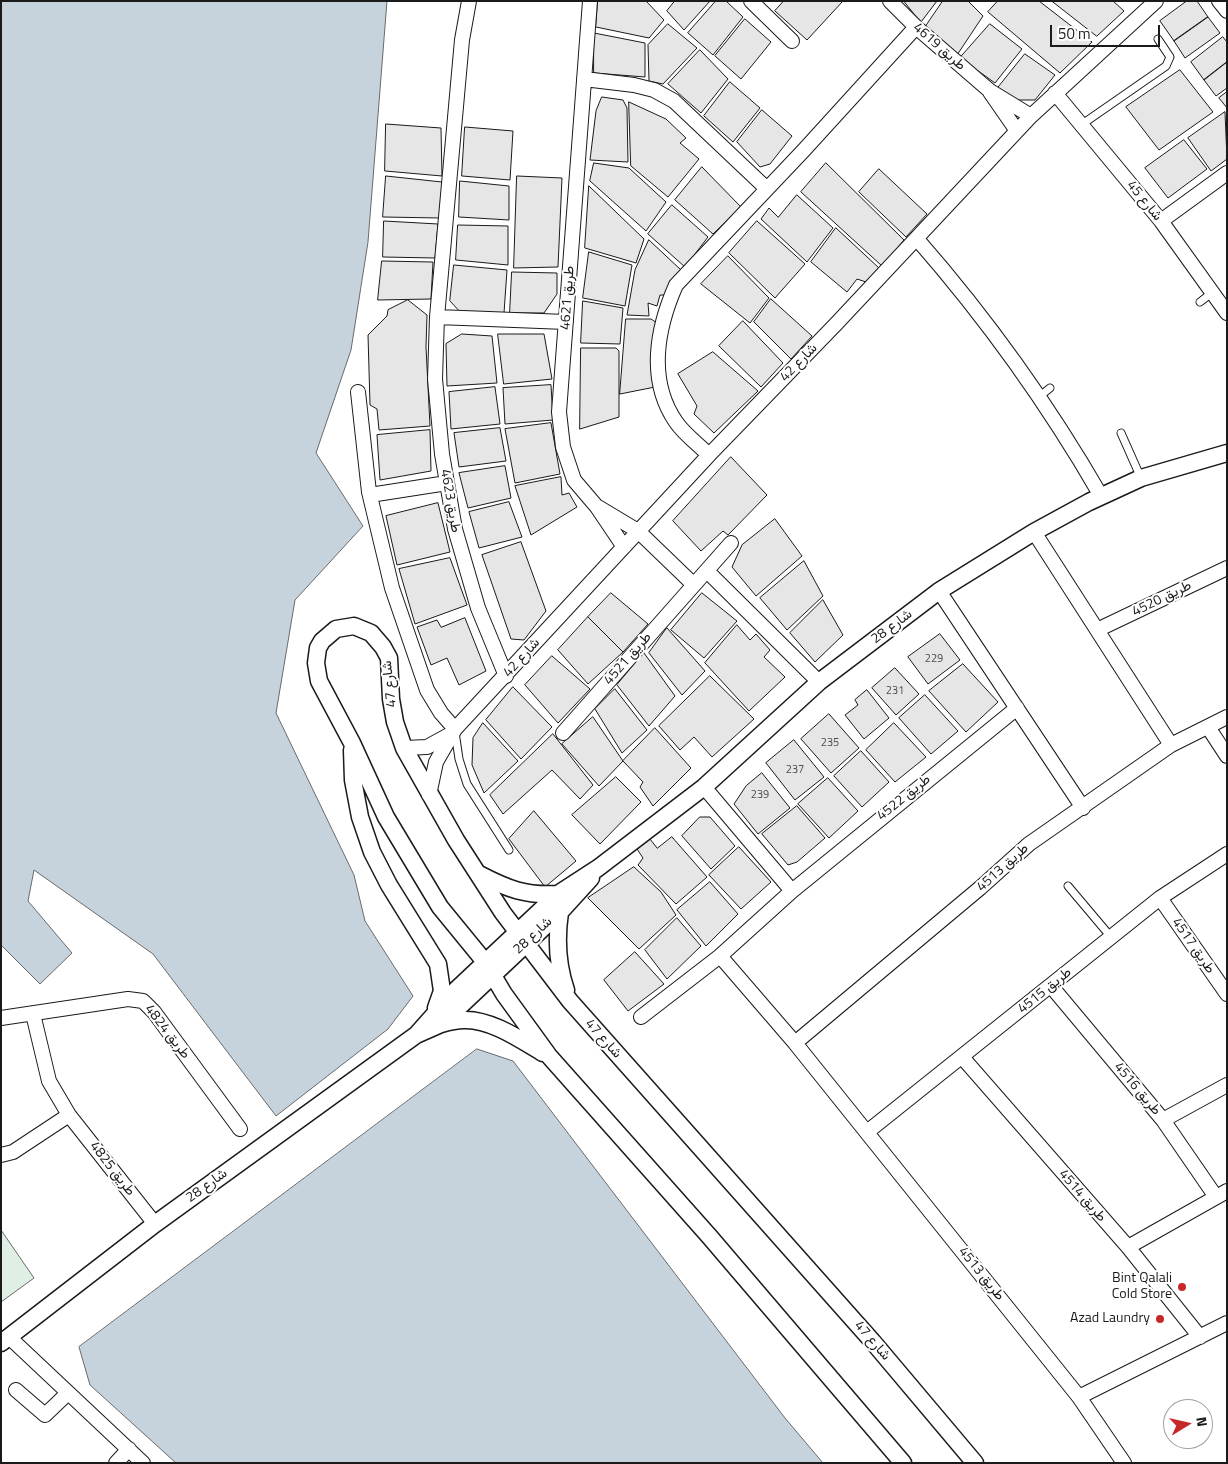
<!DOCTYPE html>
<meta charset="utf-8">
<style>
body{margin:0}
#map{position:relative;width:1228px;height:1464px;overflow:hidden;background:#fff;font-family:"Titillium Web",sans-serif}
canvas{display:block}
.frame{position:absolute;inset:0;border:2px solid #1a1a1a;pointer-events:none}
.north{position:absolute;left:1163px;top:1399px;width:50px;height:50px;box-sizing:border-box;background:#fff;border:1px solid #a3a3a3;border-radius:50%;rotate:81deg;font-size:14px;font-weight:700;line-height:20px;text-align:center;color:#1a1a1a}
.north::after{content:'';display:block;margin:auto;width:18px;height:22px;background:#c62828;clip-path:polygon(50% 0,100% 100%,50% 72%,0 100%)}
.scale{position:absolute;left:1050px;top:25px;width:110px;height:22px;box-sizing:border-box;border:2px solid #1a1a1a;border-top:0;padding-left:6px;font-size:15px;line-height:18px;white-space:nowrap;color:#1a1a1a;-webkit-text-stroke:4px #fff;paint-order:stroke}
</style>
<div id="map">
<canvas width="1228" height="1464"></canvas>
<div class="frame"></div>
<div class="north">N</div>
<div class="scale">50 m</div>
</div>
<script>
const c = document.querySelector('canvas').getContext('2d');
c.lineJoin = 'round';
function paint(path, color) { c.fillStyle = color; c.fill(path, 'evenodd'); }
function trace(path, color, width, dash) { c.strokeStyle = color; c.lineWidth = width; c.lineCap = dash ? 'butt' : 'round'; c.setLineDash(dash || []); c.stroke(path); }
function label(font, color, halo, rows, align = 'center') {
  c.font = font + ' "Titillium Web",Vazirmatn,sans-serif'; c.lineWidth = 4; c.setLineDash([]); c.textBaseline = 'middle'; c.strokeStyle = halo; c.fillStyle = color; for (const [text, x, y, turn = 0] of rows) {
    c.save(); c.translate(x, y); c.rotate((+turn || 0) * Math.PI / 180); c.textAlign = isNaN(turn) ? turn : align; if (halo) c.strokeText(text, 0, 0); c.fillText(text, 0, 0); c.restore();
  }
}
const green = new Path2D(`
 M 1,1230 L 34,1278 L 1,1302 Z`);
const water = new Path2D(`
 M 1,1 L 387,1 L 368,242 L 351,350 L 316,453 L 363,526 L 295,600 L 276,713 L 354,875 L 365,921 L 413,996 L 388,1029 L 276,1116 L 153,954 L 34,870 L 28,901 L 72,953 L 40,984 L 1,945 Z
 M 477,1049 L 513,1061 L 785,1418 L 823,1463 L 176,1463 L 90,1385 L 79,1347 Z`);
const building = new Path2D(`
 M 598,1 L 646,1 L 664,20 L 649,38 L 596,27 Z
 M 675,1 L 710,1 L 684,30 L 667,11 Z
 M 716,1 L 726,1 L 743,17 L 713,55 L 688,33 Z
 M 784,1 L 843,1 L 807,40 L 775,11 Z
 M 904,1 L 937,1 L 921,22 Z
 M 943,1 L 968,1 L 983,16 L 957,55 L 926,26 Z
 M 998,1 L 1039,1 L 1092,42 L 1060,73 L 988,12 Z
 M 1052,1 L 1113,1 L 1124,11 L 1097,36 Z
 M 1187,1 L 1197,1 L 1208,17 L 1174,41 L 1160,21 Z
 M 1208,17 L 1220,33 L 1185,58 L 1174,41 Z
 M 745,19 L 771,42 L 741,79 L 715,56 Z
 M 668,24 L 697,48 L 663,84 L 649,81 L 648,45 Z
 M 990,24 L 1022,49 L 995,83 L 960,58 Z
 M 594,33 L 645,43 L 645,77 L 594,73 Z
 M 1223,37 L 1227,42 L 1227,62 L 1204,80 L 1191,62 Z
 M 700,50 L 728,79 L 701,113 L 668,84 Z
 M 1025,54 L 1055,75 L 1035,100 L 1018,100 L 997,89 Z
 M 1227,62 L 1227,88 L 1216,96 L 1204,80 Z
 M 1180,70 L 1213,112 L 1159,150 L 1126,107 Z
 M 730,82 L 760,108 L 733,142 L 704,116 Z
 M 1227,92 L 1227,108 L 1219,98 Z
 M 602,97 L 623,100 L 627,108 L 628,162 L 590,160 L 596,111 Z
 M 629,102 L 666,119 L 686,138 L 680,143 L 699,159 L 668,197 L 631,166 Z
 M 762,110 L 792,136 L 770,164 L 760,167 L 737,142 Z
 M 1225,112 L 1227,159 L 1211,171 L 1188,138 Z
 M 386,124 L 441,128 L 442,176 L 385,171 Z
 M 465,127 L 513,131 L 510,180 L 462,176 Z
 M 1184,140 L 1207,169 L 1168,198 L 1145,168 Z
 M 594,163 L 629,168 L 666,202 L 646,231 L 590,181 Z
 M 826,163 L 904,240 L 882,266 L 801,192 Z
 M 702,167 L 741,207 L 713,234 L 675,200 Z
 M 879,169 L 927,214 L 906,237 L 859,192 Z
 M 386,176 L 442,182 L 440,218 L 383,217 Z
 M 517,176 L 562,178 L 558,267 L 514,268 Z
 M 460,181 L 509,186 L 509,220 L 459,217 Z
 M 589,186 L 644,239 L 636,263 L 585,248 Z
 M 797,195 L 833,228 L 807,262 L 761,219 L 769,208 L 778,217 Z
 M 672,205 L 708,237 L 685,267 L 648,234 Z
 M 384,221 L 438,224 L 435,258 L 383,257 Z
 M 757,221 L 805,264 L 775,298 L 729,253 Z
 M 458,225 L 508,226 L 508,265 L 456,260 Z
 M 836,228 L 879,268 L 866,282 L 857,279 L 847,292 L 811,262 Z
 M 649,240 L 681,270 L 666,295 L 660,295 L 657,306 L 648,303 L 649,316 L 627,315 L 635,270 Z
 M 589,252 L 632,265 L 625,306 L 583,298 Z
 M 728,256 L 769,298 L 750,323 L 701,284 Z
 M 382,261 L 433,262 L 431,299 L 378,300 Z
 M 454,265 L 507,270 L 504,313 L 462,314 L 450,301 Z
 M 512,272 L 557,273 L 557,294 L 544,313 L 510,313 Z
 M 771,299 L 812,336 L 791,359 L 754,322 Z
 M 408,300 L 427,315 L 426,347 L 430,426 L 379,430 L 377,409 L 370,405 L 368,335 L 387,316 L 388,310 Z
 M 583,301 L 623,308 L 620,344 L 581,343 Z
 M 626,319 L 651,319 L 657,323 L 655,387 L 620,394 Z
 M 743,321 L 783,363 L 761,387 L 719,346 Z
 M 462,334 L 492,336 L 497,383 L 447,386 L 446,344 Z
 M 498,334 L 544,334 L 552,379 L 504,384 Z
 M 581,348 L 616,348 L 619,351 L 619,417 L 580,429 Z
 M 713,352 L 758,391 L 714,433 L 694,414 L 697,406 L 678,374 Z
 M 551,385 L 553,420 L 505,424 L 503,388 Z
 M 495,387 L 500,424 L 451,429 L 449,392 Z
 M 551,423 L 560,474 L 515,483 L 505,429 Z
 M 500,428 L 506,461 L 459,467 L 454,433 Z
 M 430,430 L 431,471 L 380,480 L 377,435 Z
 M 731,457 L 767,495 L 728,535 L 723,531 L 701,551 L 673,521 Z
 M 505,466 L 511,498 L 468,508 L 459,473 Z
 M 561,477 L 562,495 L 569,493 L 577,507 L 531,535 L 515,486 Z
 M 509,502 L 522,537 L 479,548 L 469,512 Z
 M 438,503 L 450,552 L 397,565 L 386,516 Z
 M 775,519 L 802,556 L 756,596 L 732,567 L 742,545 Z
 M 521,542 L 546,611 L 524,640 L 511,639 L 482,555 Z
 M 450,558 L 467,605 L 415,624 L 399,569 Z
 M 804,561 L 823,596 L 787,630 L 760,598 Z
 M 611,593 L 648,624 L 623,652 L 588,617 Z
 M 702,593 L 737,621 L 704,658 L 671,630 Z
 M 823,600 L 843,635 L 815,662 L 790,633 Z
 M 588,617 L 623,652 L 588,684 L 558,650 Z
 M 465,618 L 486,671 L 459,685 L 447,658 L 431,665 L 417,627 L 437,620 L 441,627 Z
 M 737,625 L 750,640 L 756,634 L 770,650 L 764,657 L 785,677 L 749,711 L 705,663 Z
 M 667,628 L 705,671 L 682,695 L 649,653 Z
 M 940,634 L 960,660 L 928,684 L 908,657 Z
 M 644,653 L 675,696 L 649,726 L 617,685 Z
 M 552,656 L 590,689 L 558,723 L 525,685 Z
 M 963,664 L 998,702 L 966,732 L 929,691 Z
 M 895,668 L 919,694 L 896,715 L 872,688 Z
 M 710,676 L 754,719 L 712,757 L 694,737 L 680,750 L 659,726 Z
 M 513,687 L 552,727 L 521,759 L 486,720 Z
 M 615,689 L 647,730 L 622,753 L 595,709 Z
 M 867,690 L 889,718 L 864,739 L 845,715 L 858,705 L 855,700 Z
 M 925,695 L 958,731 L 931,754 L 899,718 Z
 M 829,714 L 859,748 L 831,773 L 801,739 Z
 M 593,717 L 623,761 L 599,786 L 562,744 Z
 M 483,723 L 518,761 L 484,793 L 472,765 L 473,738 Z
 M 894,723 L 926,757 L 895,782 L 866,750 Z
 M 655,728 L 691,768 L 653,806 L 640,787 L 643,782 L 623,761 Z
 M 553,734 L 593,785 L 580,799 L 552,770 L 503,814 L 490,795 Z
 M 794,740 L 824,777 L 795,800 L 766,763 Z
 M 861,751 L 889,782 L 862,807 L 834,776 Z
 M 762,773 L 790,808 L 758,834 L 734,804 L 746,786 Z
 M 616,777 L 641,802 L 600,844 L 572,815 Z
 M 828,778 L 858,811 L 829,838 L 798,804 Z
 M 797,806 L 825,838 L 797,862 L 788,865 L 762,834 Z
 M 534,811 L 576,861 L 545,887 L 509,839 Z
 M 700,817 L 710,817 L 735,846 L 711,869 L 682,836 Z
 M 672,837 L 707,877 L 676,904 L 638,865 L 643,858 L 637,849 L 650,839 L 657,848 Z
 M 739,847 L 771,882 L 741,909 L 709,875 Z
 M 634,867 L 661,892 L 676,915 L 639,949 L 588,898 Z
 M 710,882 L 738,914 L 706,946 L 677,910 Z
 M 677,918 L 701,946 L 667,979 L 645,950 Z
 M 635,952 L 664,984 L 628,1011 L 604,980 Z`);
const service = new Path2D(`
 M 1081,125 L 1166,66 L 1170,57 L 1158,39
 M 1200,302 L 1213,292
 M 1040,396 L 1050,388
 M 1121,433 L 1141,478
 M 455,732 L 459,759 L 467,784 L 509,850
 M 1068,886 L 1111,937`);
const minor = new Path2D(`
 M 469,1 L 462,40 L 437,317 L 435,379 L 442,454 L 455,529 L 478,608 L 506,676
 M 590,1 L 559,412 L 563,447 L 574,480 L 597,507 L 624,547
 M 751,1 L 792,41
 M 890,1 L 916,27 L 990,91 L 1031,116
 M 1219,1 L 1227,11
 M 584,79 L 634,85 L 654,90 L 674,101 L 766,188
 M 990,92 L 1017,131
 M 1055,93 L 1161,221 L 1227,313
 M 1161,221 L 1227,173
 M 917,239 C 987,319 1048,404 1101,496
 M 437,317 L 566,322
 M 358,392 L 369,492 L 392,588 L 427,690 L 441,713 L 455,729
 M 709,455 C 699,445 684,434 676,422 C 647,380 657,328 676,285 L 804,150 L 916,27
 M 370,495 L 447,483
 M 598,507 L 638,531 L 694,585
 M 1034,532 L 1171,745
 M 707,571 L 819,682
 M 939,591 L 1083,808
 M 1097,630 L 1227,568
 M 1208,727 L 1227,756
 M 563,733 L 731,543
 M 404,748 L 427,747 L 449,735
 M 704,787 L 792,891
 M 429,795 L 436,762 L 455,729 L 709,455 L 836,324 L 1031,116 L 1156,1
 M 1160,898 L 1227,994
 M 720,956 L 795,1043 L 1079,1397 L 1124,1463
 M 1051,986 L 1163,1120 L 1216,1197
 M 33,1014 L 49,1081 L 69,1115 L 155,1224
 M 641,1017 L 720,956 L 792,891 L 1017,708
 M 1,1018 L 128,999 L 143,1001 L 154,1012 L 240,1129
 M 795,1043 L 980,888 L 1029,844 L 1171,745 L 1227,717
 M 962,1057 L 1128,1247 L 1200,1337
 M 1163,1120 L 1227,1085
 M 867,1132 L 1160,898 L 1227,854
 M 1,1155 L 13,1152 L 69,1115
 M 1128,1247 L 1227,1191
 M 9,1337 L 143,1463
 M 16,1390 L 45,1415 L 68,1393
 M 1079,1397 L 1227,1323
 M 116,1463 L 129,1449`);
const tertiary = new Path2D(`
 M 352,750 L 353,780 L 360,817 L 372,852 L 389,885 L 438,964 L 442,991 L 436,1008
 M 479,874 C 508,889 525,896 558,894
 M 560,912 C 556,939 557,964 566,990
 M 441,1024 C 448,1022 456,1020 464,1020 C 491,1019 521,1040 543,1053
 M 416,1035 L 457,989 L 558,894 L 598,868 L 704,787 L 819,682 L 939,591 L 1034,532 L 1089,502 L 1141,478 L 1227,453
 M 1,1343 L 155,1224 L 416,1035 L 441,1024 L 560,912 L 591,878
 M 903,1463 L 709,1236 L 549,1056 L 504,994 L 485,962 L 440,907 L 386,817 L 352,743 L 319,681 L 316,663 L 318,648 L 322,641 L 336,629 L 354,626 L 371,633 L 383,647 L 389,658 L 391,699 L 395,722 L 404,748 L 456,840 L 503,913 L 570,1001 L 873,1342 L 975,1463`);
const markers = [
 [1182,1287,5,"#c62828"],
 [1160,1319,5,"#c62828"]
];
const numberNames = [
 ["229",934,659],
 ["231",895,691],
 ["235",830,743],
 ["237",795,770],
 ["239",760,795]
];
const streetNames = [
 ["طريق 4619",939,47,41],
 ["شارع 45",1144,201,51],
 ["طريق 4621",568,298,-86],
 ["شارع 42",799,363,-46],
 ["طريق 4623",450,501,80],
 ["طريق 4520",1162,599,-26],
 ["شارع 28",892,627,-37],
 ["شارع 42",522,658,-48],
 ["طريق 4521",628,659,-49],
 ["شارع 47",390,684,-96],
 ["طريق 4522",904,798,-39],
 ["طريق 4513",1003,868,-42],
 ["شارع 28",533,936,-43],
 ["طريق 4517",1193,946,55],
 ["طريق 4515",1045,991,-39],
 ["طريق 4824",167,1032,52],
 ["شارع 47",603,1039,48],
 ["طريق 4516",1137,1089,50],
 ["طريق 4825",112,1169,52],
 ["شارع 28",207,1186,-36],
 ["طريق 4514",1082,1196,49],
 ["طريق 4513",981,1274,51],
 ["شارع 47",872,1341,49]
];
const poiNames = [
 ["Bint Qalali",1172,1279],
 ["Cold Store",1172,1295],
 ["Azad Laundry",1150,1319]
];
paint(green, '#e0efe3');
trace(green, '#6a6a6a', 1);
paint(water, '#c6d2dc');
trace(water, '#6a6a6a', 1);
paint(building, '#e6e6e6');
trace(building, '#1a1a1a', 1);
trace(service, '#1a1a1a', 9);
trace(minor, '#1a1a1a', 16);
trace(tertiary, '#1a1a1a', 19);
trace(service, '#fff', 7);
trace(minor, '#fff', 14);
trace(tertiary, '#fff', 16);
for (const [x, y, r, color] of markers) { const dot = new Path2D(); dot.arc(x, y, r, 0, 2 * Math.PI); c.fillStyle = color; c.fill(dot); trace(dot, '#fff', 2); }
label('11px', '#4d4d4d', null, numberNames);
label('14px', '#1a1a1a', '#fff', streetNames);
label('14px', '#1a1a1a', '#fff', poiNames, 'right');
</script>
